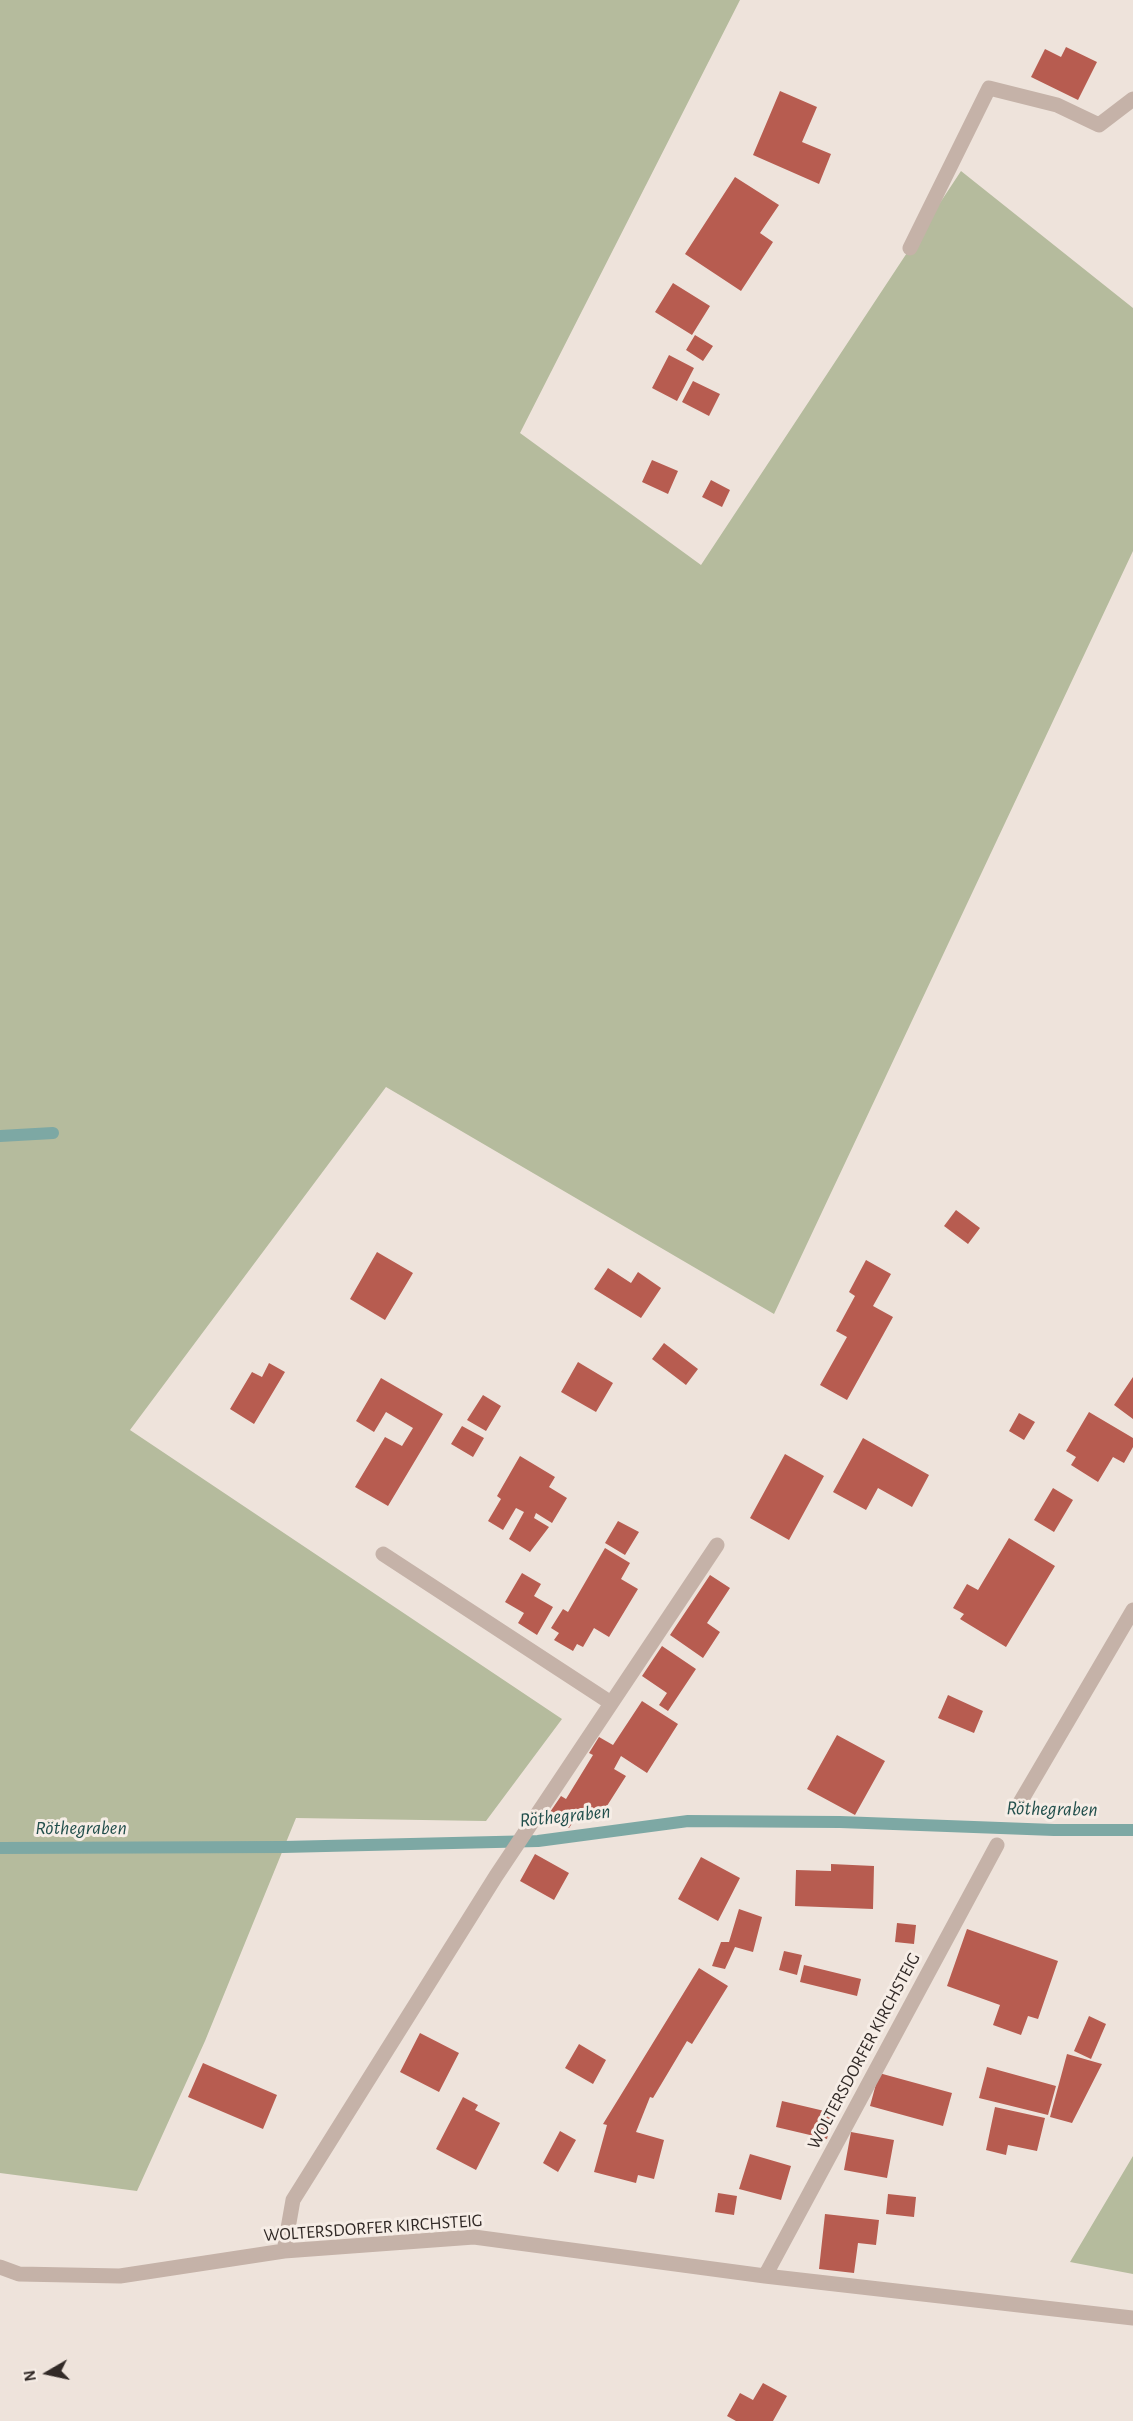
<!DOCTYPE html>
<meta charset="utf-8">
<style>
body{margin:0}
#map{position:relative;width:1133px;height:2421px;overflow:hidden;background:#eee3db;font-family:"Alegreya Sans",sans-serif}
canvas{display:block}
.north{position:absolute;left:18px;top:2343px;width:60px;height:60px;-webkit-text-stroke:4px #f6ede6;paint-order:stroke;rotate:261deg;font-size:16px;font-weight:700;line-height:24px;text-align:center;color:#322a27}
.north::after{content:'';display:block;margin:auto;width:21px;height:27px;background:#322a27;clip-path:polygon(50% 0,100% 100%,50% 72%,0 100%)}
</style>
<div id="map">
<canvas width="1133" height="2421"></canvas>
<div class="north">N</div>
</div>
<script>
const c = document.querySelector('canvas').getContext('2d');
c.lineJoin = 'round';
function paint(path, color) { c.fillStyle = color; c.fill(path, 'evenodd'); }
function trace(path, color, width, dash) { c.strokeStyle = color; c.lineWidth = width; c.lineCap = dash ? 'butt' : 'round'; c.setLineDash(dash || []); c.stroke(path); }
function label(font, color, halo, rows, align = 'center') {
  c.font = font + ' "Alegreya Sans",sans-serif'; c.lineWidth = 6; c.setLineDash([]); c.textBaseline = 'middle'; c.strokeStyle = halo; c.fillStyle = color; for (const [text, x, y, turn = 0] of rows) {
    c.save(); c.translate(x, y); c.rotate((+turn || 0) * Math.PI / 180); c.textAlign = isNaN(turn) ? turn : align; if (halo) c.strokeText(text, 0, 0); c.fillText(text, 0, 0); c.restore();
  }
}
const green = new Path2D(`
 M 0,0 L 740,0 L 520,433 L 701,565 L 961,171 L 1133,308 L 1133,551 L 774,1314 L 386,1087 L 130,1430 L 562,1719 L 486,1821 L 296,1818 L 205,2041 L 137,2191 L 0,2173 Z
 M 1133,2156 L 1133,2274 L 1070,2262 Z`);
const stream = new Path2D(`
 M 0,1136 L 53,1133
 M 0,1848 L 283,1847 L 538,1841 L 688,1821 L 840,1822 L 1054,1830 L 1133,1830`);
const building = new Path2D(`
 M 1066,47 L 1097,62 L 1078,100 L 1031,77 L 1045,49 L 1061,57 Z
 M 780,91 L 817,107 L 802,142 L 831,154 L 819,184 L 753,155 Z
 M 735,177 L 779,205 L 760,233 L 773,242 L 741,291 L 685,254 Z
 M 673,283 L 710,306 L 692,335 L 655,312 Z
 M 695,335 L 713,346 L 703,361 L 686,350 Z
 M 669,355 L 694,368 L 677,401 L 652,388 Z
 M 693,381 L 720,394 L 709,416 L 682,402 Z
 M 652,460 L 678,471 L 668,494 L 642,482 Z
 M 711,480 L 730,490 L 722,507 L 702,497 Z
 M 956,1210 L 980,1228 L 968,1244 L 944,1226 Z
 M 377,1252 L 413,1273 L 385,1320 L 350,1299 Z
 M 866,1260 L 891,1274 L 873,1306 L 893,1317 L 847,1400 L 820,1385 L 847,1337 L 836,1331 L 855,1296 L 849,1292 Z
 M 608,1268 L 631,1283 L 638,1272 L 661,1288 L 641,1318 L 594,1289 Z
 M 664,1343 L 698,1369 L 686,1385 L 652,1359 Z
 M 578,1362 L 613,1383 L 596,1412 L 561,1392 Z
 M 269,1363 L 285,1372 L 254,1424 L 230,1409 L 252,1372 L 262,1377 Z
 M 1133,1377 L 1133,1419 L 1114,1405 Z
 M 381,1378 L 443,1414 L 388,1506 L 355,1487 L 385,1437 L 402,1446 L 413,1428 L 386,1412 L 374,1432 L 356,1421 Z
 M 483,1395 L 501,1406 L 486,1431 L 467,1420 Z
 M 1089,1412 L 1133,1438 L 1133,1447 L 1124,1463 L 1113,1457 L 1098,1482 L 1071,1465 L 1076,1457 L 1066,1451 Z
 M 1019,1413 L 1035,1422 L 1024,1440 L 1009,1431 Z
 M 462,1426 L 484,1438 L 473,1457 L 451,1444 Z
 M 863,1438 L 929,1475 L 912,1507 L 878,1488 L 866,1510 L 833,1492 Z
 M 785,1454 L 824,1476 L 789,1540 L 750,1518 Z
 M 520,1456 L 555,1477 L 549,1487 L 567,1498 L 552,1523 L 536,1513 L 534,1518 L 549,1527 L 530,1552 L 509,1539 L 524,1512 L 516,1508 L 503,1530 L 488,1521 L 501,1499 L 497,1496 Z
 M 1053,1488 L 1073,1500 L 1054,1532 L 1034,1520 Z
 M 618,1521 L 639,1532 L 625,1555 L 605,1543 Z
 M 1009,1538 L 1055,1566 L 1006,1647 L 960,1619 L 964,1614 L 953,1608 L 967,1584 L 978,1590 Z
 M 605,1548 L 630,1563 L 621,1579 L 638,1589 L 609,1637 L 594,1628 L 583,1647 L 577,1644 L 573,1651 L 554,1640 L 559,1633 L 551,1628 L 563,1609 L 568,1612 Z
 M 522,1573 L 541,1584 L 534,1596 L 553,1607 L 537,1635 L 518,1623 L 524,1613 L 505,1602 Z
 M 710,1575 L 730,1588 L 707,1623 L 720,1632 L 703,1658 L 670,1635 Z
 M 662,1646 L 696,1669 L 668,1711 L 659,1705 L 667,1693 L 642,1676 Z
 M 948,1695 L 983,1711 L 974,1733 L 938,1718 Z
 M 642,1701 L 678,1724 L 647,1773 L 621,1756 L 614,1769 L 626,1776 L 605,1809 L 582,1809 L 569,1828 L 548,1815 L 561,1796 L 566,1799 L 593,1755 L 589,1753 L 599,1737 L 613,1745 Z
 M 837,1735 L 885,1761 L 855,1815 L 807,1789 Z
 M 535,1854 L 569,1873 L 554,1900 L 520,1881 Z
 M 701,1857 L 740,1878 L 718,1921 L 678,1899 Z
 M 831,1864 L 874,1866 L 873,1909 L 795,1906 L 796,1870 L 831,1871 Z
 M 739,1909 L 762,1917 L 753,1952 L 735,1947 L 725,1969 L 712,1966 L 721,1942 L 729,1942 Z
 M 897,1923 L 916,1925 L 914,1944 L 895,1942 Z
 M 967,1929 L 1058,1961 L 1038,2019 L 1028,2016 L 1021,2035 L 993,2025 L 1000,2005 L 947,1986 Z
 M 784,1951 L 802,1955 L 797,1975 L 779,1970 Z
 M 804,1965 L 861,1979 L 857,1996 L 800,1982 Z
 M 699,1968 L 728,1986 L 692,2044 L 687,2041 L 653,2098 L 650,2097 L 636,2132 L 664,2140 L 654,2179 L 638,2175 L 636,2183 L 594,2172 L 607,2125 L 603,2124 Z
 M 1089,2016 L 1106,2024 L 1091,2059 L 1074,2051 Z
 M 420,2033 L 459,2053 L 439,2092 L 400,2072 Z
 M 579,2044 L 606,2060 L 593,2084 L 565,2068 Z
 M 1067,2054 L 1102,2064 L 1072,2123 L 1050,2117 Z
 M 203,2063 L 277,2095 L 263,2129 L 188,2097 Z
 M 987,2067 L 1056,2086 L 1048,2115 L 979,2098 Z
 M 879,2073 L 952,2093 L 943,2126 L 870,2106 Z
 M 463,2097 L 478,2105 L 475,2110 L 500,2123 L 476,2170 L 436,2149 Z
 M 782,2101 L 833,2113 L 827,2139 L 776,2127 Z
 M 995,2107 L 1045,2118 L 1037,2151 L 1008,2145 L 1006,2155 L 986,2150 Z
 M 560,2131 L 576,2140 L 558,2172 L 543,2163 Z
 M 851,2132 L 894,2140 L 887,2178 L 844,2170 Z
 M 750,2154 L 791,2166 L 781,2200 L 739,2189 Z
 M 718,2193 L 737,2196 L 734,2215 L 715,2212 Z
 M 888,2194 L 916,2197 L 914,2217 L 886,2214 Z
 M 825,2214 L 879,2220 L 876,2245 L 858,2243 L 854,2273 L 819,2269 Z
 M 763,2383 L 787,2396 L 773,2421 L 736,2421 L 727,2416 L 740,2393 L 753,2400 Z`);
const minor = new Path2D(`
 M 910,248 L 989,88 L 1057,105 L 1099,125 L 1133,99
 M 383,1554 L 611,1703
 M 1018,1806 L 1133,1610
 M 284,2251 L 293,2200 L 496,1876 L 717,1545
 M 0,2267 L 19,2274 L 120,2276 L 284,2251 L 474,2237 L 765,2276 L 1133,2318
 M 765,2276 L 997,1845`);
const streetNames = [
 ["WOLTERSDORFER KIRCHSTEIG",864,2051,-62],
 ["WOLTERSDORFER KIRCHSTEIG",373,2228,-4]
];
const waterNames = [
 ["Röthegraben",1052,1809,1],
 ["Röthegraben",565,1816,-6],
 ["Röthegraben",81,1828]
];
paint(green, '#b5bb9d');
trace(stream, '#7da8a4', 12);
paint(building, '#b75c50');
trace(minor, '#c5b2a8', 15);
label('18px', '#322a27', '#f6ede6', streetNames);
label('italic 20px', '#224f4c', '#f6ede6', waterNames);
</script>
